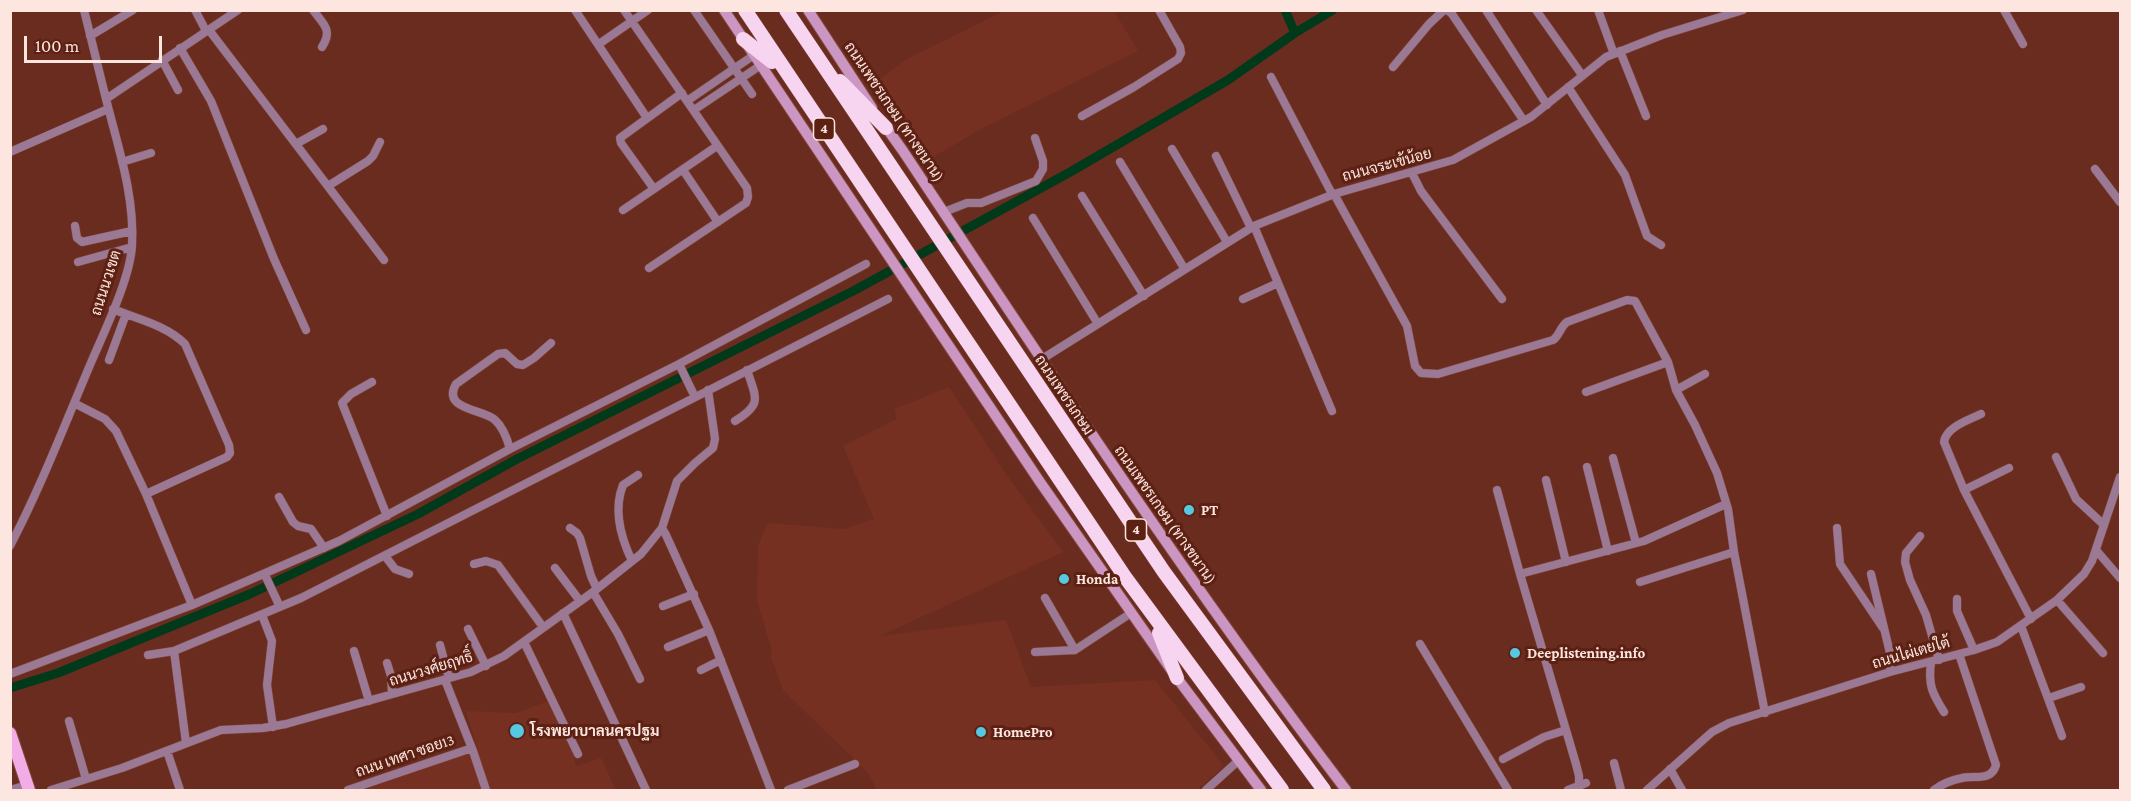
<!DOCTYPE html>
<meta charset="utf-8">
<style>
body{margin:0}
#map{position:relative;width:2131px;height:801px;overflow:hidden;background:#6a2c1f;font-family:"Crimson Pro",serif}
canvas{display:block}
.frame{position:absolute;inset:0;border:12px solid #fde5e0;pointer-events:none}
.scale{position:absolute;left:24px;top:36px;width:138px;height:27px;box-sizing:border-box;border:3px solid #fde5e0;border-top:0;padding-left:8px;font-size:18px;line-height:21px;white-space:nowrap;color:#fde5e0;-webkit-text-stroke:4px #5d2114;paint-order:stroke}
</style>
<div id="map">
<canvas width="2131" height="801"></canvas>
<div class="frame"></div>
<div class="scale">100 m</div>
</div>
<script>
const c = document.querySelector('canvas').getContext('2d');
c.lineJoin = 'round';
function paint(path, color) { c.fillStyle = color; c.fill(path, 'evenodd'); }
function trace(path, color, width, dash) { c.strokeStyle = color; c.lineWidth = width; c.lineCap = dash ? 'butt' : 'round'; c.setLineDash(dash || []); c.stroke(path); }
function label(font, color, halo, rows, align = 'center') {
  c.font = font + ' "Crimson Pro",Sarabun,serif'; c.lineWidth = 6; c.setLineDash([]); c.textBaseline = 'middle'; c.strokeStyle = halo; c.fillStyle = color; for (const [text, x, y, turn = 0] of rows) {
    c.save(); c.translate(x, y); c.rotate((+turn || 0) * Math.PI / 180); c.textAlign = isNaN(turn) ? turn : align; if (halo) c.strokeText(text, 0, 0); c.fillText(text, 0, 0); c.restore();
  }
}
const built = new Path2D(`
 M 1004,11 L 1114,11 L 1138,51 L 979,130 L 930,159 L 878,80 L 909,58 Z
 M 949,387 L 1006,474 L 1063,552 L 880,636 L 1006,620 L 1031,687 L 1155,680 L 1224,766 L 1197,790 L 877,790 L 868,773 L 783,690 L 771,657 L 772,651 L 757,601 L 758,546 L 768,523 L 844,529 L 874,519 L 843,446 L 897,419 L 894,409 Z
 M 548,701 L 574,757 L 576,766 L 601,758 L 616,790 L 363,790 L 478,750 L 466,711 L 516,713 Z`);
const canal = new Path2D(`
 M 1285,10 L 1295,33
 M 10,688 L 58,673 L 250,594 L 418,514 L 517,459 L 857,289 L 1072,171 L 1228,80 L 1295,33 L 1333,10`);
const street = new Path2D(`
 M 84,10 L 106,99
 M 195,10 L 206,31
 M 313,10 C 324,25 333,30 322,47
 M 575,10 L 647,118
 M 624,10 L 747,188 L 748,197 L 746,203 L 649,268
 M 694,10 L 752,94
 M 1447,10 L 1452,14 L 1524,121
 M 1486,10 L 1547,105
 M 1536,10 L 1582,75
 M 1598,10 L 1614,54
 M 2004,10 L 2023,44
 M 209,30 L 384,260
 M 90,36 L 133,10
 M 599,44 L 648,10
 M 180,48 L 211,101 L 274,259 L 306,330
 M 1620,51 L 1646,116
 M 162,60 L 178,90
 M 1393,67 L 1429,24 L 1444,10
 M 1271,77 L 1332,194
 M 1568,87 L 1625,175 L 1647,236 L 1661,245
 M 687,101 L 754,55
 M 694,110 L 761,65
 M 1082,116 L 1134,87 L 1178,59 L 1181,53 L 1180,47 L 1159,10
 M 296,144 L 323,129
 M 1172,149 L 1227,242
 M 10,152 L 108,109
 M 1216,156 L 1251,228
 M 122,162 L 151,153
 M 1120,162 L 1184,268
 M 2095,169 L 2120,202
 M 683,170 L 718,222
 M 1412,173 L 1421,191 L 1502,299
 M 328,186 L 368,161 L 373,156 L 380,142
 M 654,189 L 621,143 L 620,138 L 682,93
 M 1334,194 L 1407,326 L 1415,366 L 1421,373 L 1438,374 L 1553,340 C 1560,335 1560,327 1567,322 L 1627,300 L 1635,301 L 1668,362 L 1676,390 L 1695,425 L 1717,473 L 1728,509 L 1734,552 L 1765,713
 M 1082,196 L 1144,296
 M 623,210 L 717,146
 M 944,212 L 967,203 L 981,203 L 1036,181 L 1043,169 L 1043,161 L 1035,138
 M 1033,218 L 1098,324
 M 75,226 L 77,238 L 82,242 L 132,231
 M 1254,226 L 1332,411
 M 78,262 L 132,247
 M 1243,299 L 1278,283
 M 113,309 C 137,319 166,325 185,344 L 229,445 L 230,453 L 227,457 L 146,494
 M 1042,359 L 1254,226 L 1334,194 L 1453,160 L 1531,117 L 1606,57 L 1662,35 L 1743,10
 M 109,360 L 126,314
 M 679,364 L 695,397
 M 372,382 L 351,394 L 342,403 L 387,516
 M 1676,390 L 1705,374
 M 1586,392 L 1668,362
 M 74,403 L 105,419 L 116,431 L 146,494 L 192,605
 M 1981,414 C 1969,420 1946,427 1944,442 L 1964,490 L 2031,619
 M 735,421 C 763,404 756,398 747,370
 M 510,449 C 507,438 503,427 495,420 C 484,409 441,410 456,384 L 498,354 L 505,353 L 517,364 L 523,365 L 534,358 L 551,343
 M 2056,457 L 2076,499 L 2104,525
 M 1613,458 L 1636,543
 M 1587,467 L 1608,551
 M 1546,480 L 1566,562
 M 1497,490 L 1520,574
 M 1964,490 L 2009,468
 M 279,497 L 293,522 L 298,526 L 311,529 L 324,548
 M 570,528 L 577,533 L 580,538 L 591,576 L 597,589
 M 662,528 L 666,535 L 709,630 L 771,790
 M 1837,528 L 1840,564 L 1883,628
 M 1920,536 L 1906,553 L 1905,562 L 1910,580 L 1926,615 L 1939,660
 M 10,546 C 42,485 66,421 93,358 C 106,328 130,278 132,246 C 135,196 118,147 106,99 L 238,10
 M 2096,550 L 2120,578
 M 385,556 L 395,569 L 409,574
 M 632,561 C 621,538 613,510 623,485 L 638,475
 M 474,564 L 486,561 L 498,565 L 543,627
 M 555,568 L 580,601
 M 1871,574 L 1890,653 L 1890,672
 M 265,575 L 280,607
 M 1640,582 L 1734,552
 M 593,592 L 618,634 L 640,679
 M 1045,598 L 1075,650
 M 1957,599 L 1957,611 L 1974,650
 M 2057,600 L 2103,653
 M 663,606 L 694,594
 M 563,613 L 646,790
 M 262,615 L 272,641 L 267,685 L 273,727
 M 2021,626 L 2062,736
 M 468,629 L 486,666
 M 524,642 L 578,754
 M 1420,644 L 1508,790
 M 440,645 L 449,678
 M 668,647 L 709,630
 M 174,651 L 186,743
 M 354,651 L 369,701
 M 1035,652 L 1075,650 L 1131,613
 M 148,655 L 174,651 L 301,598 L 888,299
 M 1931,662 C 1928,685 1932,693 1944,712
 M 387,663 L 391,676 L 392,694
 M 701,670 L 721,660
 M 10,674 L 192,605 L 339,541 L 510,449 L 679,364 L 866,264
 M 445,680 L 473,751 L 486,790
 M 2049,698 L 2081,687
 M 69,721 L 86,779
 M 167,751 L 180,790
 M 1503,759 L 1544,737 L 1566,730
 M 1614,763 L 1621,790
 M 1670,769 L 1682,790
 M 10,790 L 27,785
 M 51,790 L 122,768 L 221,730 L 263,728 L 286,724 L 471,672 L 504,656 L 593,592 L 641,554 L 662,528 L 677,481 L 695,463 L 713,448 L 715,439 L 708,390
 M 348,790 L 472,748
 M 788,790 L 855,764
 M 1206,790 L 1238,761
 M 1568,790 L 1586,783
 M 1579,790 L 1579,776 L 1576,764 L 1520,574 L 1644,541 L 1726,504
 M 1647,790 L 1712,732 L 1729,723 L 1890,672 L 1974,650 L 1997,642 L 2057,600 L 2084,574 L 2092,561 L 2120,477
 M 1934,790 C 1942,784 1951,780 1962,778 C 1975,775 1991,782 1996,765 L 1959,654`);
const secondary = new Path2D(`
 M 724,10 L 1040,482 L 1177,678 L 1261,790
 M 808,10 L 872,108
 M 883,123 L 903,151 C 1046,367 1189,584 1346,790`);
const primary = new Path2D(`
 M 10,733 L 29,790`);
const highway = new Path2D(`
 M 745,10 L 1125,577 L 1282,790
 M 786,10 L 1164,572 L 1324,790
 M 743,39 L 772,62
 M 840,81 L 886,128
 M 1159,633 L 1177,678`);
const markers = [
 [1189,510,6,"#56c9e1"],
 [1064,579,6,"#56c9e1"],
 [1515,653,6,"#56c9e1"],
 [517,731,8,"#56c9e1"],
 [981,732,6,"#56c9e1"]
];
const shields = [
 [824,129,21],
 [1136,530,21]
];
const shieldNames = [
 ["4",824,129],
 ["4",1136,530]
];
const streetNames = [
 ["ถนนเพชรเกษม (ทางขนาน)",894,112,56],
 ["ถนนจระเข้น้อย",1387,165,-15],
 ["ถนนนวเขต",106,283,-72],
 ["ถนนเพชรเกษม",1064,395,56],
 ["ถนนเพชรเกษม (ทางขนาน)",1165,515,55],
 ["ถนนไผ่เตยใต้",1911,653,-16],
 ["ถนนวงศ์ยฤทธิ์",431,669,-17],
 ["ถนน เทศา ซอย13",405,756,-19]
];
const poiNames = [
 ["PT",1201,510],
 ["Honda",1076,579],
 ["Deeplistening.info",1527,653],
 ["โรงพยาบาลนครปฐม",530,731],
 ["HomePro",993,732]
];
paint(built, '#763021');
trace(canal, '#01391b', 9);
trace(street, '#824a3e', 9);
trace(secondary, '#824a3e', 12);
trace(primary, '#824a3e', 14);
trace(highway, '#824a3e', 15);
trace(street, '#9b7894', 8);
trace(secondary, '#cc96c2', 10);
trace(primary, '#f3ade6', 12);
trace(highway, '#f7d5f0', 14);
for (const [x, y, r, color] of markers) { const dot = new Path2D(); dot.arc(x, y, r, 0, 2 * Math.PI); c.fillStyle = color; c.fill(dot); trace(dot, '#5d2114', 2); }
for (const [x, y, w] of shields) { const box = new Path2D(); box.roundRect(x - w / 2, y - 11, w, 22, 4.5); c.fillStyle = '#5d2114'; c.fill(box); trace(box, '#fde5e0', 1.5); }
label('bold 14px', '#fde5e0', null, shieldNames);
label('15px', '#fde5e0', '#5d2114', streetNames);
label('bold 15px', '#fde5e0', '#5d2114', poiNames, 'left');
</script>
